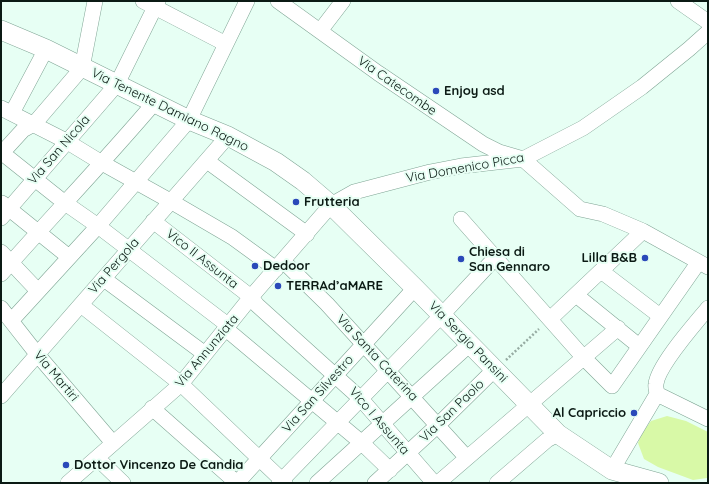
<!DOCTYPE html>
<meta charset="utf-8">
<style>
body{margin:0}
#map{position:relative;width:709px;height:484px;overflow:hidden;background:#e7fff4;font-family:Quicksand,sans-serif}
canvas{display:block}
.frame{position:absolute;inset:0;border:2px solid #0b1a14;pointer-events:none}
</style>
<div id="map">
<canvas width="709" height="484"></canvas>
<div class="frame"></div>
</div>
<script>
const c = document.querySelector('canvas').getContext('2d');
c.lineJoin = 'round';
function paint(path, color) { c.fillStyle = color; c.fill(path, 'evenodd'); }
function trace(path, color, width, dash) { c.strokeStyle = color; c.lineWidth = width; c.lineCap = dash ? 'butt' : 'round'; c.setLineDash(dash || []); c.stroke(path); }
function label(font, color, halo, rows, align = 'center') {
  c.font = font + ' Quicksand,sans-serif'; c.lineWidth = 4; c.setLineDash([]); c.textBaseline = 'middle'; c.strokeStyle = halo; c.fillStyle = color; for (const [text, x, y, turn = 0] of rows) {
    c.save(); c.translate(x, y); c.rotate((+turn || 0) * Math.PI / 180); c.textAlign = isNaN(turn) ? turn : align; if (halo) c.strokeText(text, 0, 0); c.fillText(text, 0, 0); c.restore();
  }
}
const green = new Path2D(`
 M 667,416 L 686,421 L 708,432 L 707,478 L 693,480 L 658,467 L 644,459 L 638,443 L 642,433 L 651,421 Z`);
const path = new Path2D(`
 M 506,360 L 539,329`);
const minor = new Path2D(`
 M 143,1 L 226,44
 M 278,1 L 378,73 L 483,144 L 499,152 L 523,159 L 580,209 L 603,214 L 643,231 L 708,267
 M 678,1 L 708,22
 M 320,31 L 343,1
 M 1,108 L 66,141 L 102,163 L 172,202 L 232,237 L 276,269
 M 12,113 L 46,49
 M 1,152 L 65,203 L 98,226 L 229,326
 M 1,154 L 23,130 L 34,124 L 82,68 L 95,1
 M 207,161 L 307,234
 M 2,203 L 69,257
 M 1,218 L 117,84 L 158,1
 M 461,219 L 584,358 L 612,386 L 698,263
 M 153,221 L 251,297 L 257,305 L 361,399 L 434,483
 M 1,252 L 38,291
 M 283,261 L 327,304 L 467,458
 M 601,271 L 660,316
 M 1,274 C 52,216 105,161 155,102
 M 104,279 L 205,354
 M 576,295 L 639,346
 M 81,305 L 181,384 L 285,483
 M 1,308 L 37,354 L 113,443
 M 550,319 L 643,231
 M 11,321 L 98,226 L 189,120 L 247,1
 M 226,329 L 362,443 L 390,470
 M 657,394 C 657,391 655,387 656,384 C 658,365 695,324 708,308
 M 657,394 L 708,419
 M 1,396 L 228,136
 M 152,408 L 237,483
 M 97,458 L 123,483
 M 612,470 L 657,394
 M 68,483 L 181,384 L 251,297 L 331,205 L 354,192 L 430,172 L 461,166 L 523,159 L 583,128 L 642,87 L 689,49 L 708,32
 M 237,483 L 415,288
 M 279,483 L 441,316 L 495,258
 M 317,483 L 470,344
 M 375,483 L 438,425 L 494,370
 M 438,483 L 618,328
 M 497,483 L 547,440 L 558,434`);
const tertiary = new Path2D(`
 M 1,30 L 46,49 L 189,120 L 228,136 L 276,162 L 303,181 L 331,205 L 415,288 L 558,434 L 612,470 L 659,483`);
const markers = [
 [436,91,4,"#2a49b9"],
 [296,202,4,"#2a49b9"],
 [645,258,4,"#2a49b9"],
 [461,259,4,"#2a49b9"],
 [255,266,4,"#2a49b9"],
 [278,286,4,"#2a49b9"],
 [634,413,4,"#2a49b9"],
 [66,465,4,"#2a49b9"]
];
const streetNames = [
 ["Via Catecombe",397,86,35],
 ["Via Tenente Damiano Ragno",170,110,26],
 ["Via San Nicola",59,150,-49],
 ["Via Domenico Picca",465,168,-10],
 ["Vico II Assunta",202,259,38],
 ["Via Pergola",114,266,-49],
 ["Via Sergio Pansini",468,342,46],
 ["Via Annunziata",207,351,-50],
 ["Via Santa Caterina",377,358,47],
 ["Via Martiri",56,376,50],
 ["Via San Silvestro",318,394,-48],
 ["Via San Paolo",452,411,-44],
 ["Vico I Assunta",379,421,49]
];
const poiNames = [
 ["Enjoy asd",444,91],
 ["Frutteria",304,202],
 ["Chiesa di",469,252],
 ["San Gennaro",469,267],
 ["Lilla B&B",637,258,"right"],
 ["Dedoor",263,266],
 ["TERRAd’aMARE",286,286],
 ["Al Capriccio",626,413,"right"],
 ["Dottor Vincenzo De Candia",74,465]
];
paint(green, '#d8f9a7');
trace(minor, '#7fa494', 16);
trace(tertiary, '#7fa494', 20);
trace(path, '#97aca3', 2.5, [2, 2]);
trace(minor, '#fff', 15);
trace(tertiary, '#fff', 19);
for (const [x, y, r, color] of markers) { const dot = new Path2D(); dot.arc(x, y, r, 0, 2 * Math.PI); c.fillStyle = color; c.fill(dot); trace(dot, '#e7fff4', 1.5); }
label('13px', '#0b1a14', '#e7fff4', streetNames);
label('bold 13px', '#0b1a14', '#e7fff4', poiNames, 'left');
</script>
